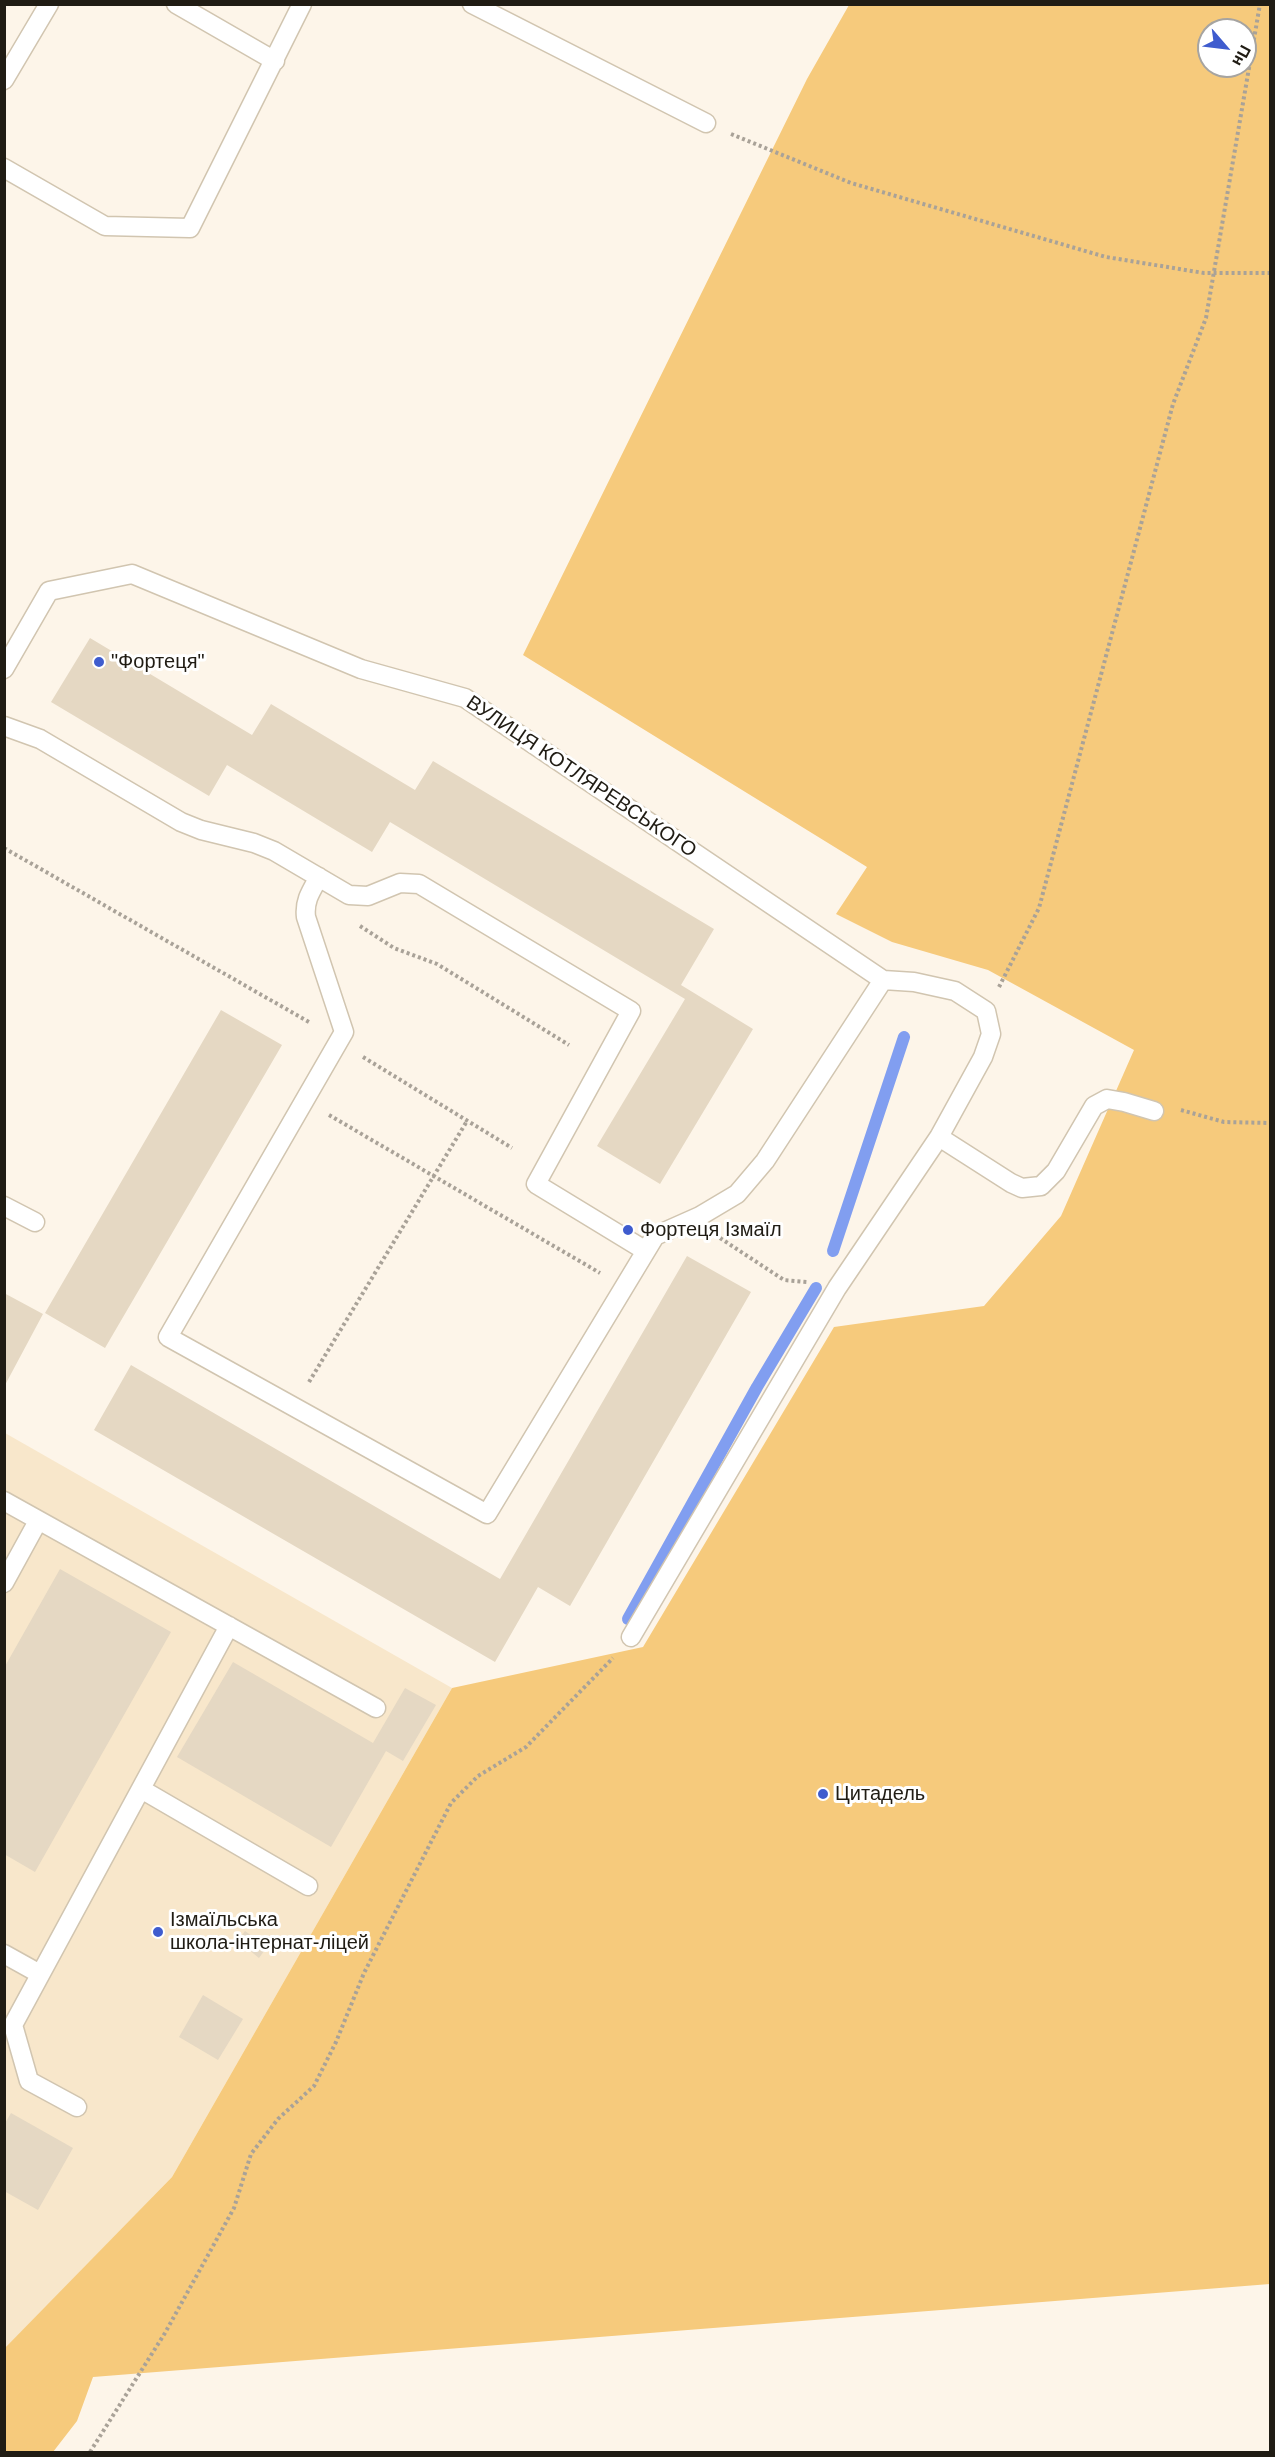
<!DOCTYPE html>
<meta charset="utf-8">
<style>
body{margin:0}
#map{position:relative;width:1275px;height:2457px;overflow:hidden;background:#fdf5e9;font-family:Arial,sans-serif}
canvas{display:block}
.frame{position:absolute;inset:0;border:6px solid #201c14;pointer-events:none}
.north{position:absolute;left:1197px;top:18px;width:60px;height:60px;box-sizing:border-box;background:#fff;border:2px solid #a6a4a1;border-radius:50%;rotate:118deg;font-size:16px;font-weight:700;line-height:24px;text-align:center;color:#201c14}
.north::after{content:'';display:block;margin:auto;width:21px;height:27px;background:#3f5cce;clip-path:polygon(50% 0,100% 100%,50% 72%,0 100%)}
</style>
<div id="map">
<canvas width="1275" height="2457"></canvas>
<div class="frame"></div>
<div class="north">Пн</div>
</div>
<script>
const c = document.querySelector('canvas').getContext('2d');
c.lineJoin = 'round';
function paint(path, color) { c.fillStyle = color; c.fill(path, 'evenodd'); }
function trace(path, color, width, dash) { c.strokeStyle = color; c.lineWidth = width; c.lineCap = dash ? 'butt' : 'round'; c.setLineDash(dash || []); c.stroke(path); }
function label(font, color, halo, rows, align = 'center') {
  c.font = font + ' Arial,sans-serif'; c.lineWidth = 6; c.setLineDash([]); c.textBaseline = 'middle'; c.strokeStyle = halo; c.fillStyle = color; for (const [text, x, y, turn = 0] of rows) {
    c.save(); c.translate(x, y); c.rotate((+turn || 0) * Math.PI / 180); c.textAlign = isNaN(turn) ? turn : align; if (halo) c.strokeText(text, 0, 0); c.fillText(text, 0, 0); c.restore();
  }
}
const built = new Path2D(`
 M 5,1433 L 452,1688 L 172,2177 L 5,2349 Z`);
const green = new Path2D(`
 M 849,5 L 1270,5 L 1270,2284 L 93,2377 L 77,2421 L 53,2452 L 5,2452 L 4,2349 L 172,2177 L 452,1688 L 643,1647 L 834,1327 L 984,1306 L 1061,1216 L 1134,1050 L 988,970 L 892,942 L 836,914 L 867,867 L 523,655 L 807,79 ZM 1209,30 L 1245,30 L 1245,66 L 1209,66 Z`);
const stream = new Path2D(`
 M 833,1251 L 904,1037
 M 628,1619 L 757,1387 L 816,1288`);
const building = new Path2D(`
 M 90,638 L 252,735 L 271,704 L 415,790 L 433,761 L 714,929 L 681,985 L 753,1029 L 660,1184 L 597,1146 L 685,999 L 390,822 L 372,852 L 227,765 L 209,796 L 51,702 Z
 M 221,1010 L 282,1045 L 105,1348 L 45,1313 Z
 M 687,1256 L 751,1292 L 570,1606 L 538,1587 L 495,1662 L 94,1430 L 131,1365 L 500,1579 Z
 M 4,1293 L 43,1314 L 4,1387 Z
 M 60,1569 L 171,1632 L 35,1872 L 4,1854 L 4,1668 Z
 M 233,1662 L 373,1743 L 405,1688 L 436,1705 L 403,1761 L 386,1751 L 331,1847 L 177,1757 Z
 M 245,1931 L 267,1947 L 259,1958 L 238,1941 Z
 M 203,1995 L 243,2019 L 218,2060 L 179,2037 Z
 M 11,2113 L 73,2148 L 38,2210 L 4,2191 L 4,2125 Z`);
const path = new Path2D(`
 M 731,134 L 851,183 L 1106,257 L 1204,273 L 1270,273
 M 4,848 L 309,1022
 M 360,926 L 394,948 L 437,964 L 569,1045
 M 999,987 L 1039,908 L 1173,404 L 1206,318 L 1260,4
 M 363,1057 L 512,1148
 M 1181,1110 L 1224,1122 L 1270,1123
 M 329,1115 L 600,1273
 M 720,1238 L 784,1280 L 807,1282
 M 309,1382 L 467,1121
 M 90,2452 L 165,2333 L 234,2208 L 251,2154 L 278,2119 L 314,2086 L 336,2042 L 364,1973 L 451,1803 L 478,1776 L 526,1747 L 613,1658`);
const service = new Path2D(`
 M 176,4 L 275,61
 M 472,4 L 706,123
 M 4,80 L 49,4
 M 4,168 L 105,226 L 190,228 L 302,4
 M 4,669 L 49,591 L 132,574 L 361,669 L 465,698 L 883,980
 M 4,726 L 40,739 L 181,822 L 201,830 L 254,843 L 274,851 L 349,895 L 368,896 L 400,883 L 419,884 L 631,1011 L 536,1184 L 646,1251
 M 319,877 C 311,891 304,901 306,917 L 344,1032 L 168,1337 L 487,1514 L 655,1236 L 700,1216 L 737,1194 L 765,1161 L 883,980
 M 939,1137 L 1011,1183 L 1022,1188 L 1041,1186 L 1056,1171 L 1094,1106 L 1107,1099 L 1124,1102 L 1154,1111
 M 4,1206 L 35,1222
 M 4,1501 L 376,1708
 M 4,1583 L 38,1521
 M 631,1637 L 837,1288 L 939,1137 L 983,1057 L 991,1034 L 986,1011 L 955,991 L 914,982 L 883,980
 M 141,1789 L 308,1886
 M 4,1954 L 40,1974
 M 77,2107 L 29,2081 L 13,2025 L 229,1626`);
const markers = [
 [99,662,6,"#3f5cce"],
 [628,1230,6,"#3f5cce"],
 [823,1794,6,"#3f5cce"],
 [158,1932,6,"#3f5cce"]
];
const poiNames = [
 ["\"Фортеця\"",111,662],
 ["Фортеця Ізмаїл",640,1230],
 ["Цитадель",835,1794],
 ["Ізмаїльська",170,1920],
 ["школа-інтернат-ліцей",170,1943]
];
const streetNames = [
 ["ВУЛИЦЯ КОТЛЯРЕВСЬКОГО",581,777,34]
];
paint(built, '#f8e7cb');
paint(green, '#f6ca7c');
trace(stream, '#819ef0', 12);
paint(building, '#e5d8c3');
trace(service, '#d1c5b0', 21);
trace(path, '#a9a298', 4, [3, 3]);
trace(service, '#fff', 18);
for (const [x, y, r, color] of markers) { const dot = new Path2D(); dot.arc(x, y, r, 0, 2 * Math.PI); c.fillStyle = color; c.fill(dot); trace(dot, '#fff', 2); }
label('20px', '#201c14', '#fff', poiNames, 'left');
label('20px', '#201c14', '#fff', streetNames);
</script>
